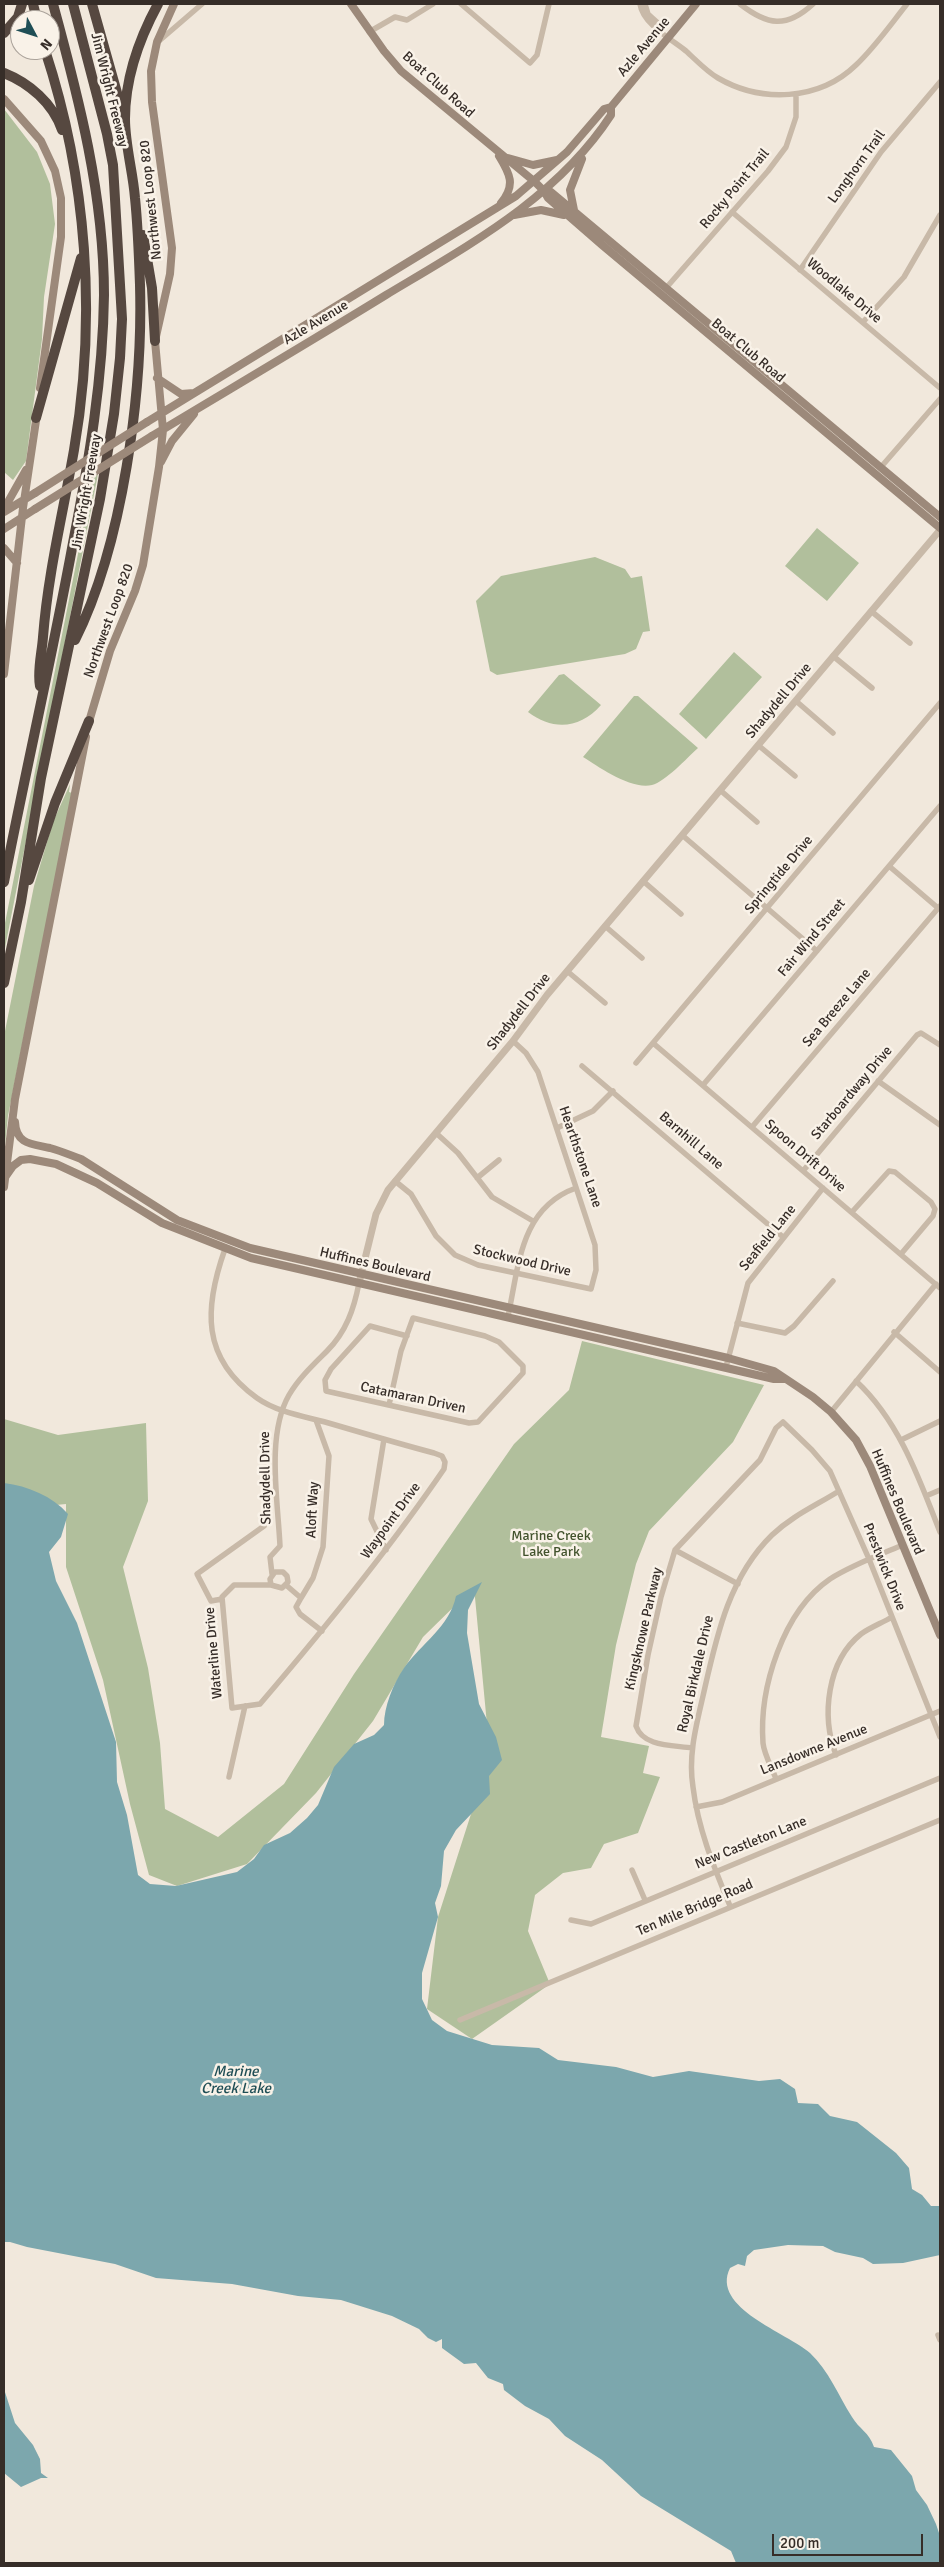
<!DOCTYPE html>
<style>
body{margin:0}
#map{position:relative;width:944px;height:2567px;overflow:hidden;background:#f1e8dc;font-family:Signika,sans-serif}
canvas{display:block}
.frame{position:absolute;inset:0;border:5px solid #362d28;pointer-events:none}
.north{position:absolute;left:10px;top:10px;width:50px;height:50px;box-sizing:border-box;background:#f9f2e8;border:1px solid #aba39b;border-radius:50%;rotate:130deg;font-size:14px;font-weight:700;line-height:20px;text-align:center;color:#362d28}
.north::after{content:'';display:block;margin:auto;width:18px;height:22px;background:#1f4e55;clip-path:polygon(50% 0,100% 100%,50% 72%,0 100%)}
.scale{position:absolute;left:772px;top:2534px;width:151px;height:22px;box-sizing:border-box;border:2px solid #362d28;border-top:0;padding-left:6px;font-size:15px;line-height:18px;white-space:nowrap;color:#362d28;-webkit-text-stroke:4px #f9f2e8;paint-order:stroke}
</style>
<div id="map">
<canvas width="944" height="2567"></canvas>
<div class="frame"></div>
<div class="north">N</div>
<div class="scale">200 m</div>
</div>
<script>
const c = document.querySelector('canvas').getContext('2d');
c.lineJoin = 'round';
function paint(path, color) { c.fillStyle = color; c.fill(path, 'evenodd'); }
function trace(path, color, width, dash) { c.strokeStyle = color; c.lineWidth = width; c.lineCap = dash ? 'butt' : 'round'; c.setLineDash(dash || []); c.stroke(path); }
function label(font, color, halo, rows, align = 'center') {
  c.font = font + ' Signika,sans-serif'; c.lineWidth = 5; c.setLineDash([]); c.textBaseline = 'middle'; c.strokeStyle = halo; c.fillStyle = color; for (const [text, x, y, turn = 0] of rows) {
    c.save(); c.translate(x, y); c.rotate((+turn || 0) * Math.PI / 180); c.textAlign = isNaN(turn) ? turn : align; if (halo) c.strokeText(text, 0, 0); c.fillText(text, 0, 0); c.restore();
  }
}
const green = new Path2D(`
 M 4,109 L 37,152 L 50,184 L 55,224 L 44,297 L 42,339 L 26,461 L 13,480 L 4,472 Z
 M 98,474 L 4,953 L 4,928 L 93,478 Z
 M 817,528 L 859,563 L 827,601 L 785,566 Z
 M 595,557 L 625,569 L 631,578 L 642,576 L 650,631 L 643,632 L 636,649 L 625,654 L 497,675 L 490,671 L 476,601 L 501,576 Z
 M 734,652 L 762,677 L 706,739 L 679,714 Z
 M 564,674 L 601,705 C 580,729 553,731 528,712 L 559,675 Z
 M 634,696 L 638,696 L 698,748 C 687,758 665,782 652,785 C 631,790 599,767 583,757 Z
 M 70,784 L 69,792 L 72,793 L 8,1116 L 4,1154 L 4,1036 L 34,886 L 53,822 Z
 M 582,1341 L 764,1385 L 733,1442 L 649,1531 L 636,1564 L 616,1645 L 601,1737 L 649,1746 L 643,1773 L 660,1777 L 638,1833 L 604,1844 L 591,1868 L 563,1873 L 535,1895 L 528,1931 L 550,1984 L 472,2039 L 427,2009 L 438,1917 L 471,1814 L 491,1767 L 474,1587 L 423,1637 L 373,1721 L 316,1793 L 247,1864 L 177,1886 L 149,1875 L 130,1804 L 103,1680 L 66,1567 L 66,1504 L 4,1510 L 4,1419 L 58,1435 L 146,1423 L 148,1501 L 123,1567 L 148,1668 L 160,1743 L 165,1809 L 218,1837 L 284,1784 L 354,1674 L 514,1444 L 569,1390 Z`);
const water = new Path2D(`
 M 4,1483 C 28,1486 52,1496 68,1514 L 61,1537 L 49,1552 L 56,1581 L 77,1623 L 116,1742 L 117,1782 L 127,1815 L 138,1875 L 150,1884 L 176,1886 L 237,1872 L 254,1859 L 264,1845 L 290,1833 L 307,1818 L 318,1805 L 334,1767 L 354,1744 L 374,1735 L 384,1725 C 384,1707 393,1684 404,1668 C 421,1644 450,1626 456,1596 L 482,1582 L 468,1610 L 467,1633 L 479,1704 L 496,1737 L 502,1760 L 489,1776 L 490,1794 L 456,1830 L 444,1851 L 441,1886 L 435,1903 L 438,1917 L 422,1973 L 422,1999 L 432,2020 L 447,2031 L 492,2045 L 539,2048 L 558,2060 L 616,2067 L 653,2077 L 689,2071 L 759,2081 L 780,2079 L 795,2089 L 798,2103 L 818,2104 L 830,2116 L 857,2122 L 896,2153 L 909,2168 L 912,2189 L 922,2195 L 931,2206 L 940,2206 L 940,2255 L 903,2263 L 873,2264 L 863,2258 L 835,2252 L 823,2246 L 788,2245 L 754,2250 L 747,2256 L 745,2266 L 738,2264 L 730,2268 C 710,2308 788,2333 810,2353 C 829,2371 838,2395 852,2417 C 859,2429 869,2432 874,2447 L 891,2450 L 912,2476 L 916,2490 L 927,2505 L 936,2524 L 940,2536 L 940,2563 L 736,2563 L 731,2551 L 641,2496 L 602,2460 L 565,2436 L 549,2419 L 525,2406 L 504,2390 L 503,2384 L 488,2378 L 476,2363 L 464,2364 L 442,2348 L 442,2339 L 436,2342 L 428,2338 L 419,2329 L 392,2316 L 341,2300 L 298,2296 L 232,2284 L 156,2278 L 115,2264 L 27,2247 L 10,2242 L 4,2242 Z
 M 4,2389 L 15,2423 L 33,2445 L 40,2459 L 41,2473 L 48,2478 L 41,2478 L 21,2487 L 4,2473 Z`);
const minor = new Path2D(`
 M 461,4 L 530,63 L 537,55 L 549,4
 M 640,4 C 643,24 671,39 686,51 C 696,60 706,71 718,78 C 761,103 819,101 856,65 C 875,47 891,24 907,4
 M 645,4 L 648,14 L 659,24 L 659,29
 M 740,4 C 767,25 786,29 813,4
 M 369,32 L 395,17 L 407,20 L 433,4
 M 159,41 L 202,4
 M 732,212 L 940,388
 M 800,270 L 881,152 L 940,82
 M 666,288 L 768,171 L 786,147 L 796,117 L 796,94
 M 863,322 L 904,277 L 940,215
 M 881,467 L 940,399
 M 871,611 L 910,643
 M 833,656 L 872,688
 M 796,701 L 833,733
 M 758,745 L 795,776
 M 720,790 L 757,822
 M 682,835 L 817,951
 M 889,866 L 938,908
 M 643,881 L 681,914
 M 605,926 L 642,958
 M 567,971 L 605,1003
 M 653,1043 L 940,1288
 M 636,1063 L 940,703
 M 582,1066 L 783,1237
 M 878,1081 L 940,1125
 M 703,1085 L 940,806
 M 752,1127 L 940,906
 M 557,1128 L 593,1111 L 613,1091
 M 436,1133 L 458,1153 L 492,1197 L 533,1221
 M 803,1171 L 917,1035 L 921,1033 L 940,1045
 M 477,1178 L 499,1160
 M 395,1181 L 411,1194 L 436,1236 L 455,1255 L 478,1265 L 591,1289 L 596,1270 L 595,1245 L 538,1072 L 526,1053 L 513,1041
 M 852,1212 L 889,1171 L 895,1172 L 931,1202 L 935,1209 L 933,1216 L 901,1254
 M 225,1249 C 204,1308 201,1358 257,1398 C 278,1413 308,1417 332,1424 C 366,1434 400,1444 434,1453 L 442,1456 L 445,1462 L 444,1469 C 388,1551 325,1628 260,1704 L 232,1708 L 222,1597 L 234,1585 L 271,1585 L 282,1588 L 288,1582 L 287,1576 L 283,1572 L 275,1572 L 270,1579 L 271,1585
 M 508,1316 C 519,1266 520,1208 576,1188
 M 737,1323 L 785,1333 L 794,1326 L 833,1281
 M 894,1332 L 940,1372
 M 726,1367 L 748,1283 L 823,1188
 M 856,1381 C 899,1421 919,1478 940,1532
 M 389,1405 L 401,1351 L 413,1318 L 485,1336 L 499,1342 L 523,1366 L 523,1373 L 478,1422 L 469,1423 L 326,1391 L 325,1380 L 331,1369 L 370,1326 L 407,1336
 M 831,1412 L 936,1284
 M 384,1439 L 371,1519 L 386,1550
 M 901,1440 L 940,1421
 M 926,1496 L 940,1490
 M 675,1550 L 738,1584
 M 272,1574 L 270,1557 L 280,1546 C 278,1501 266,1435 289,1395 C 299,1378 313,1365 327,1351 C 346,1332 354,1309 359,1283
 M 286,1585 L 301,1598 L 296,1607 L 300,1614 L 322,1631
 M 301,1598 L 313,1578 L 323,1547 L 329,1456 L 316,1420
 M 222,1599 L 211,1601 L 197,1574 L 264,1526
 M 692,1748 C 673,1745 643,1747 636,1726 L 648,1655 L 661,1597 L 675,1550 L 760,1460 L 776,1428 L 783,1422 L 812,1450 L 830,1471 L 869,1559 L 940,1737
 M 836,1755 C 821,1716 827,1661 861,1634 C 871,1627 882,1623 892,1617
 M 229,1777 L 245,1706
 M 776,1779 C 772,1768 764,1754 763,1743 C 759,1688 783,1611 830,1579 C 852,1565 879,1555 903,1545
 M 696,1807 L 722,1802 L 940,1711
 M 632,1870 L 645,1900
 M 730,1906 C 714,1867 698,1829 693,1787 C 688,1756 696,1726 703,1696 C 716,1639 728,1578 772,1535 C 792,1516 815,1506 839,1491
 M 571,1920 L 591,1924 L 940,1778
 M 460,2020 L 940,1820
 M 938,2335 L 940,2340`);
const tertiary = new Path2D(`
 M 359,1283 L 376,1214 L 388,1190 L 513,1041 L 547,995 L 940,530`);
const secondary = new Path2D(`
 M 351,4 L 384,51 L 401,71 L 535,182 L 544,191 L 548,198 L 602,245 L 940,528
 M 4,99 L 41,141 L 55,171 L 61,198 L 61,237 L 40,388
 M 499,156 C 510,174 516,185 501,203
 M 508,158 L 533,165 L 557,160
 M 544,191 L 551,192 L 940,517
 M 574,210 L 570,190 L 582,159
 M 514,215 L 541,210 L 564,215
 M 157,378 L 181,394 L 194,393
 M 147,422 L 516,196 L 567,152 L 604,109 L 611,107 L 696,4
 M 152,436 C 230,389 308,343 386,295 C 469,245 557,198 611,115 L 611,107
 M 161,462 L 172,441 L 194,414
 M 4,509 L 26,470
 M 4,512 L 35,493
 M 4,529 L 35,509
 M 4,548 L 17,563
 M 4,674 L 23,508 L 37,414
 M 88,725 L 110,651 L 135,591 L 143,565 L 159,467 L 163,430 L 155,341 L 170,274 L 172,248 L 152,102 L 151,71 L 157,42 L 174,4
 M 15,1122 C 16,1145 33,1144 50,1148 C 61,1151 70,1155 81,1159 L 177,1220 L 250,1248 L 728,1358 L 774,1371 L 813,1397 L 831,1412 L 856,1440 L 870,1466 L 940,1635
 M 6,1176 L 13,1166 L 21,1160 L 30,1159 L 56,1164 L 97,1183 L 162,1223 L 251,1258 L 774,1379 L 783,1379
 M 4,1187 L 15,1099 L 86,737`);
const motorway = new Path2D(`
 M 33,4 L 37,20
 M 92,4 L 123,114
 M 4,33 L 18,17 L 22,4
 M 4,73 C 29,83 53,103 62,130
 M 143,235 L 152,288 L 155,341
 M 36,418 L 81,258
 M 75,640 C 123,544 143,392 140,285 C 139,256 138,227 135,198 C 133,172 125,145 125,119 C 125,78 139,39 158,4
 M 40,686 C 37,671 42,652 43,637 C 48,573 63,513 74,450 C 97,317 87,178 45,50
 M 29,880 L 55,803 L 89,721
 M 4,882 C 26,769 52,657 73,543 C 89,461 103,379 104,295 C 104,195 79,99 53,4
 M 4,983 L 21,902 L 41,778 L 100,499 L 114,414 L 120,358 L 122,319 L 113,165 L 107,134 L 73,4`);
const secondaryBridge = new Path2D(`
 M 35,493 L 147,422
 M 35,509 L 152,436`);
const streetNames = [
 ["Azle Avenue",644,47,-50],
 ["Boat Club Road",438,85,42],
 ["Jim Wright Freeway",109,90,76],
 ["Longhorn Trail",857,167,-54],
 ["Rocky Point Trail",735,189,-50],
 ["Northwest Loop 820",151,200,-96],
 ["Woodlake Drive",844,291,40],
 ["Azle Avenue",316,323,-31],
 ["Boat Club Road",748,351,40],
 ["Jim Wright Freeway",87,492,-80],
 ["Northwest Loop 820",109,621,-70],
 ["Shadydell Drive",779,701,-50],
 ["Springtide Drive",779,875,-50],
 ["Fair Wind Street",812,938,-50],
 ["Sea Breeze Lane",837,1008,-50],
 ["Shadydell Drive",519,1012,-52],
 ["Starboardway Drive",852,1093,-50],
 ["Barnhill Lane",691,1141,41],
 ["Spoon Drift Drive",805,1156,41],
 ["Hearthstone Lane",580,1157,71],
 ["Seafield Lane",768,1238,-51],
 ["Stockwood Drive",522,1261,13],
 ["Huffines Boulevard",375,1265,13],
 ["Catamaran Driven",413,1398,12],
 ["Shadydell Drive",266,1478,-91],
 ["Huffines Boulevard",897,1502,67],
 ["Aloft Way",313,1510,-87],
 ["Waypoint Drive",391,1521,-54],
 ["Prestwick Drive",884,1567,68],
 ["Kingsknowe Parkway",644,1629,-77],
 ["Waterline Drive",214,1653,-95],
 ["Royal Birkdale Drive",696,1674,-77],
 ["Lansdowne Avenue",814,1750,-22],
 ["New Castleton Lane",751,1843,-22],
 ["Ten Mile Bridge Road",695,1908,-23]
];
const parkNames = [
 ["Marine Creek",551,1536],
 ["Lake Park",551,1552]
];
const waterNames = [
 ["Marine",236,2072],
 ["Creek Lake",236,2089]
];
paint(green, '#b1bf9c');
paint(water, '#7ca7ad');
trace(minor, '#c8b9a8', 5.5);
trace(tertiary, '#c8b9a8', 7);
trace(secondary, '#9c897a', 8);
trace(motorway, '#564840', 10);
trace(secondaryBridge, '#9c897a', 8);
label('14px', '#362d28', '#f9f2e8', streetNames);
label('14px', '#42532d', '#f9f2e8', parkNames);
label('italic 15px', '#1f4e55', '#f9f2e8', waterNames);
</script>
